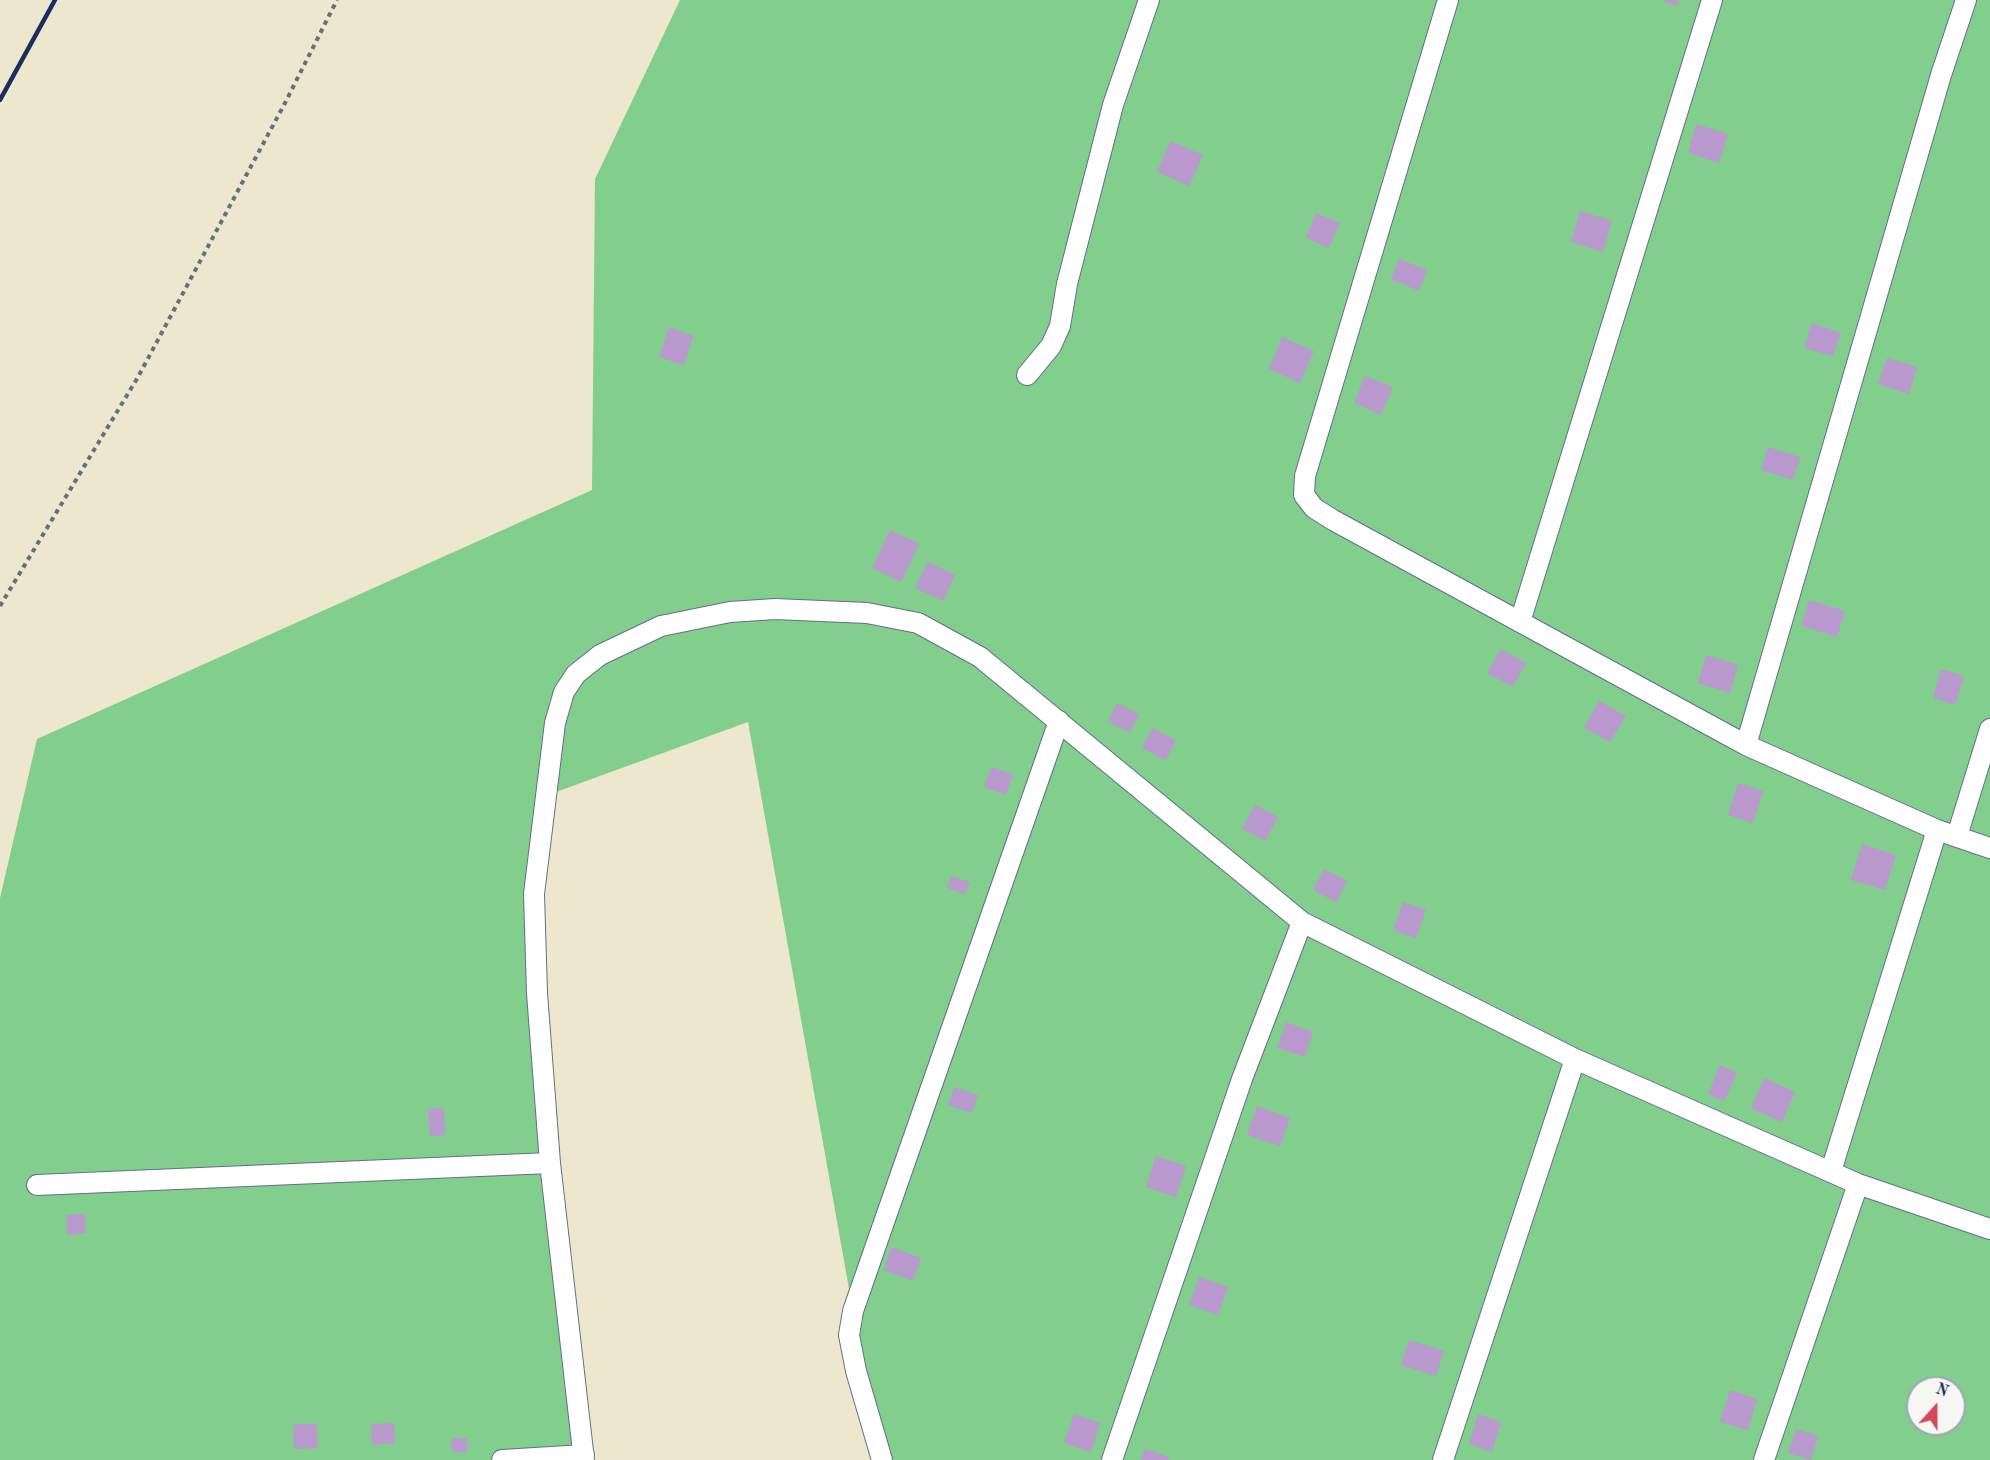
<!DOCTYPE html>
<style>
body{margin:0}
#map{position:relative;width:1990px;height:1460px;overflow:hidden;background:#ece7cd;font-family:"Old Standard TT",serif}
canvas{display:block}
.north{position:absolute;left:1906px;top:1376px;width:60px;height:60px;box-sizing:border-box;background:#f6f6f2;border:2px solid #9ea6b7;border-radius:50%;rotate:21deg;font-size:16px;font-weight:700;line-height:24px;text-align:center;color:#1b2f5e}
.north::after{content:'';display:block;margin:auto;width:21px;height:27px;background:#d1495b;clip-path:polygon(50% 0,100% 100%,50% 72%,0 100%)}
</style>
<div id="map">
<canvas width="1990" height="1460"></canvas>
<div class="north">N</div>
</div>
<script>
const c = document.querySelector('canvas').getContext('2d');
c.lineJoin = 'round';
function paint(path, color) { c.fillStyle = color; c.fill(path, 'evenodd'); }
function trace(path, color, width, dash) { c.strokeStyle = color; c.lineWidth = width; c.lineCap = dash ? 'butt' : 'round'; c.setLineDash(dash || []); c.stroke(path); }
const green = new Path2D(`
 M 680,0 L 1990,0 L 1990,1460 L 882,1460 L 853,1311 L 748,722 L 545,796 L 534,894 L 584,1460 L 0,1460 L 0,898 L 37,739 L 592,490 L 595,179 ZM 1918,1388 L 1954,1388 L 1954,1424 L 1918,1424 Z`);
const building = new Path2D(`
 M 1661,0 L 1679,0 L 1677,6 Z
 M 1696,124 L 1728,134 L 1719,163 L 1688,153 Z
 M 1170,141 L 1203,155 L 1189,186 L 1157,172 Z
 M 1580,211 L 1612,221 L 1603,252 L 1571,242 Z
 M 1316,213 L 1340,223 L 1329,248 L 1306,238 Z
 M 1399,259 L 1427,270 L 1419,291 L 1391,279 Z
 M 1812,323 L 1841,333 L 1833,356 L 1804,348 Z
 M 669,327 L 693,336 L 684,365 L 659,357 Z
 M 1282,337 L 1314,351 L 1300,383 L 1269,369 Z
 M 1887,358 L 1917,367 L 1909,394 L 1878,384 Z
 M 1365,376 L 1393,387 L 1381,415 L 1354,403 Z
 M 1768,447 L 1800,457 L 1793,480 L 1761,470 Z
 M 890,530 L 919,544 L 901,582 L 872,568 Z
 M 928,562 L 955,575 L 943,601 L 915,588 Z
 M 1809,600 L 1845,611 L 1837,637 L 1801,626 Z
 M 1501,649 L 1526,663 L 1513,687 L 1487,673 Z
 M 1706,655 L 1738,665 L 1730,693 L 1698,683 Z
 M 1941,669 L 1964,676 L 1955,705 L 1933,698 Z
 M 1599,701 L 1626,716 L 1610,742 L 1584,728 Z
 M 1117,703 L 1139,714 L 1130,732 L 1108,722 Z
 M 1152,728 L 1176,740 L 1166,760 L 1142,748 Z
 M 991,767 L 1013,774 L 1006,795 L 984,787 Z
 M 1738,783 L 1763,791 L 1753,823 L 1728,815 Z
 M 1255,805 L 1278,817 L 1265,841 L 1242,829 Z
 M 1862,844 L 1896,855 L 1885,890 L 1851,880 Z
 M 1324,869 L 1347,881 L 1336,902 L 1313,890 Z
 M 951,876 L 970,882 L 965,894 L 947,888 Z
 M 1403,902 L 1426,910 L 1416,938 L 1393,930 Z
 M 1286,1022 L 1313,1032 L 1305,1057 L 1277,1048 Z
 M 1720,1065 L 1737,1073 L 1724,1101 L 1708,1094 Z
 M 1764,1078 L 1795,1092 L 1782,1122 L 1751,1108 Z
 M 954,1087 L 978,1095 L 972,1113 L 948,1105 Z
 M 1257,1106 L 1290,1118 L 1280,1146 L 1247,1135 Z
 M 444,1108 L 445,1135 L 430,1136 L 428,1109 Z
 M 1156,1156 L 1186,1166 L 1176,1197 L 1146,1187 Z
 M 85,1214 L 86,1233 L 67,1235 L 66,1215 Z
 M 891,1247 L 921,1258 L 913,1281 L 884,1270 Z
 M 1199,1277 L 1228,1287 L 1218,1315 L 1189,1305 Z
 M 1409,1340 L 1444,1351 L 1436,1376 L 1401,1365 Z
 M 1730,1390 L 1757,1399 L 1748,1430 L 1720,1422 Z
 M 1074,1414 L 1100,1423 L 1091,1452 L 1064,1443 Z
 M 1478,1414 L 1501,1422 L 1492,1452 L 1469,1444 Z
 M 394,1423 L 395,1443 L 372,1445 L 371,1424 Z
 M 293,1424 L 317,1424 L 318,1448 L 294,1449 Z
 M 1796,1429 L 1818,1436 L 1811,1460 L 1788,1453 Z
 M 451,1438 L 467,1438 L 467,1452 L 452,1452 Z
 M 1145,1449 L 1169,1457 L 1168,1460 L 1141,1460 Z`);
const path = new Path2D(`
 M 0,606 L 138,377 L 285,103 L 337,0`);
const service = new Path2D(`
 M 1448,0 L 1305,476 L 1304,495 L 1314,508 L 1333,520 L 1746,745 L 1937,830 L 1990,848
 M 1027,375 L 1051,346 L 1060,326 L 1067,284 L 1113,105 L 1149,0
 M 1520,622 L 1712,0
 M 1746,745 L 1941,75 L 1966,0
 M 1957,836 L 1990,729
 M 1831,1171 L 1937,830
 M 37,1185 L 550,1163
 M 502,1460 L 584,1455
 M 584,1460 L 550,1163 L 537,993 L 534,894 L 555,723 L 564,692 L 576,674 L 600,655 L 661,626 L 730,612 L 775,609 L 867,613 L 918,623 L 980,657 L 1302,922 L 1575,1059 L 1858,1184 L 1990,1229
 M 882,1460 L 856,1371 L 849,1335 L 853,1311 L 1059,721
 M 1112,1460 L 1242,1079 L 1302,922
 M 1443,1460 L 1575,1059
 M 1764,1460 L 1858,1184`);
const rail = new Path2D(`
 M 0,100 L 55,0`);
paint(green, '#81ce8d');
paint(building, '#b999ce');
trace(service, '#646f85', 22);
trace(path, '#646f85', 4, [4.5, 4.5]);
trace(service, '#fff', 20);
trace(rail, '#1b2f5e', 4.5);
</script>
